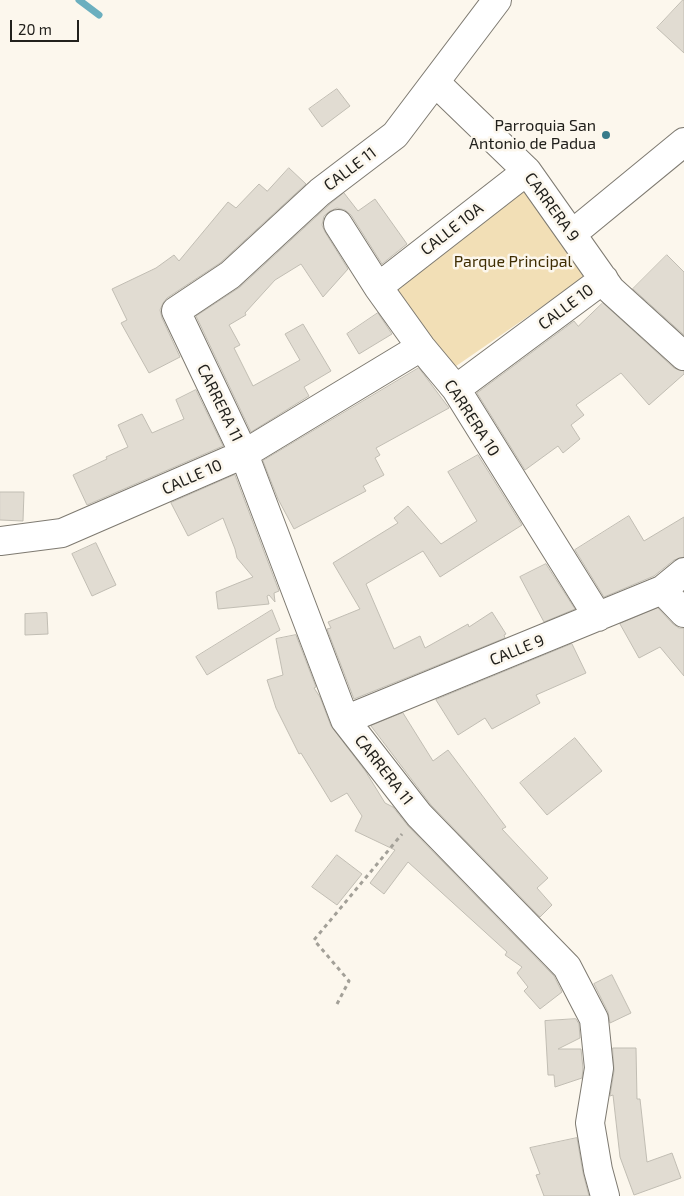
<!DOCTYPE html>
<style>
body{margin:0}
#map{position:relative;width:684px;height:1196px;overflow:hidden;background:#fcf7ed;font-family:"Exo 2",sans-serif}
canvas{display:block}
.scale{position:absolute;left:10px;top:20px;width:69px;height:22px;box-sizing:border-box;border:2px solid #22211d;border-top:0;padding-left:6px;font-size:15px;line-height:18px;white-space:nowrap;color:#22211d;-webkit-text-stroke:4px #fcf7ed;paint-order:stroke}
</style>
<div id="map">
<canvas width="684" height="1196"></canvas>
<div class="scale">20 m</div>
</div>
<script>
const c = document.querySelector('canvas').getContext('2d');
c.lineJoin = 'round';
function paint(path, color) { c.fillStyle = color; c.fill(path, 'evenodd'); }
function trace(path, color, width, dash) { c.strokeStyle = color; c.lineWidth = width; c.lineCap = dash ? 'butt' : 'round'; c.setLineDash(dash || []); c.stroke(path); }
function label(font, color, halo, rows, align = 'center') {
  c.font = font + ' "Exo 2",sans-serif'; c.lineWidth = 5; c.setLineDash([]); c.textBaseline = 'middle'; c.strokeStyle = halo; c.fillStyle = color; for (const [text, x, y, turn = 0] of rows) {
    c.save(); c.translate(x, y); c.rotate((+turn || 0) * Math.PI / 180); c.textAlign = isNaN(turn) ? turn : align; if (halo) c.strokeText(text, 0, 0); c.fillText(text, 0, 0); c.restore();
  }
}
const green = new Path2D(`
 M 526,183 L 588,275 L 446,373 L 391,289 Z`);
const stream = new Path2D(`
 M 79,0 L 99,15`);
const building = new Path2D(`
 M 683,0 L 684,0 L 684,53 L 657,28 Z
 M 337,89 L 350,106 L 322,127 L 309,109 Z
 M 289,168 L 306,184 L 220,263 L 167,298 L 163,303 L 160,310 L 162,318 L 180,357 L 149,373 L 121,323 L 127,320 L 112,289 L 156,268 L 174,255 L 179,261 L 228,202 L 236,208 L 259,184 L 267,191 Z
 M 344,193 L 358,211 L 375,199 L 407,244 L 382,264 L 351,215 L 345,210 L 337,208 L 330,211 L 324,216 L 322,225 L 325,232 L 348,269 L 323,297 L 301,264 L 275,280 L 245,313 L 246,315 L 229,325 L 240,345 L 234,348 L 253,386 L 300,360 L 285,334 L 303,324 L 331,371 L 304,387 L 309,396 L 251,432 L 196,316 L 240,287 L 330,204 Z
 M 667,255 L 684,272 L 684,335 L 633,289 Z
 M 603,303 L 674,368 L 684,371 L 684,374 L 649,405 L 621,373 L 576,405 L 584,415 L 571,425 L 580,439 L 563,453 L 558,446 L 525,470 L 477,393 L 574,321 L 578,326 Z
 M 378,313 L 392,334 L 359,354 L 347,334 Z
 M 419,368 L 449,408 L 376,448 L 380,455 L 375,458 L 384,475 L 363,486 L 366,491 L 294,529 L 278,499 L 263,461 Z
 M 196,390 L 223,446 L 87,505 L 73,475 L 107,459 L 106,457 L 128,447 L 118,425 L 142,414 L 152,433 L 184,419 L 176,400 Z
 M 478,455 L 522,525 L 440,577 L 423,551 L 366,584 L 394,649 L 420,636 L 425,648 L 468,624 L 469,627 L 492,612 L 506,634 L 504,635 L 505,638 L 354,699 L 327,629 L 331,628 L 328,622 L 360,609 L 333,563 L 398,523 L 394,518 L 408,506 L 441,544 L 477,521 L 448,472 Z
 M 235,475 L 279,591 L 274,593 L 275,602 L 269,595 L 267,596 L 269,604 L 218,609 L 216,592 L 253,577 L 237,558 L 235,549 L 223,518 L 188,536 L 171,503 Z
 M 0,492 L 24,492 L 23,521 L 0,520 Z
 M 629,516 L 644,541 L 684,517 L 684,557 L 674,560 L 654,576 L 604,597 L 575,550 Z
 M 96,543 L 116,585 L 92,596 L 72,554 Z
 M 546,564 L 575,609 L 544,622 L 520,577 Z
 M 658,608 L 673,624 L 679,628 L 684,628 L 684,676 L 660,647 L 639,658 L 620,624 Z
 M 272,610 L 280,630 L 207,675 L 196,657 Z
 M 47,613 L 48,634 L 25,635 L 25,614 Z
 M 296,635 L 316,687 L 314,688 L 320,697 L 331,726 L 366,772 L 385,803 L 393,807 L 408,826 L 554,976 L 562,992 L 540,1009 L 524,991 L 528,987 L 517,973 L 522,967 L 505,955 L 507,952 L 408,862 L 384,894 L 370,883 L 395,850 L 355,831 L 362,816 L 347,793 L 331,802 L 301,753 L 299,754 L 276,708 L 267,680 L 283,675 L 276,639 Z
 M 572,644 L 586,673 L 536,695 L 540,703 L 492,729 L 485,718 L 458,735 L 436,700 Z
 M 403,713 L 433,761 L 448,750 L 506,827 L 502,829 L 548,878 L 537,888 L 552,905 L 540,917 L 431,805 L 371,726 Z
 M 575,738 L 602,771 L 547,815 L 520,783 Z
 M 337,855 L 362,874 L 337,905 L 312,887 Z
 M 612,975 L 631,1013 L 610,1023 L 608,1012 L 594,984 Z
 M 576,1019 L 579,1024 L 580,1038 L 558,1049 L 581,1049 L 583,1068 L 582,1078 L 555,1087 L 554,1075 L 548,1075 L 545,1021 Z
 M 613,1048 L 636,1048 L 637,1099 L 640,1099 L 647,1162 L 672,1153 L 681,1178 L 634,1195 L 620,1157 L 613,1095 L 610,1096 L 614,1071 Z
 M 577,1138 L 583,1173 L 589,1196 L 544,1196 L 536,1175 L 540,1174 L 530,1148 Z`);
const path = new Path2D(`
 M 337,1004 L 349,981 L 314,940 L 402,834`);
const minor = new Path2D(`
 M 497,0 L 395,135 L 320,192 L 230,275 L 176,311 L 244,454 L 345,720 L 419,815 L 567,967 L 594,1019 L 599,1068 L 590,1123 L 598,1170 L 605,1196
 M 436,83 L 527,171 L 611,290 L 684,356
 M 338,224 L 378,287 L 421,347 L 456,389 L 598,617
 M 572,234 L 684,142
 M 378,287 L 527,171
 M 456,389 L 604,279
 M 0,541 L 62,533 L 244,454 L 421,347
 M 662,590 L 684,613
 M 345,720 L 662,590 L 684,572`);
const markers = [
 [606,135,5,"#377b8a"]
];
const poiNames = [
 ["Parroquia San",596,126],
 ["Antonio de Padua",596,144]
];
const streetNames = [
 ["CALLE 11",350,169,-37],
 ["CARRERA 9",552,207,54],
 ["CALLE 10A",452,229,-38],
 ["CALLE 10",566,307,-37],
 ["CARRERA 11",220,403,64],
 ["CARRERA 10",472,418,57],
 ["CALLE 10",192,477,-24],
 ["CALLE 9",517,650,-22],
 ["CARRERA 11",384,770,52]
];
const parkNames = [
 ["Parque Principal",513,262]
];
paint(green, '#f2dfb6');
trace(stream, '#6bafbf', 7);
paint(building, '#e1dcd2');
trace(building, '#c1bdb3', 1);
trace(minor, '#7e7a71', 30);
trace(path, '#a3a098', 3, [4, 4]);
trace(minor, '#fff', 28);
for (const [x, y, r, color] of markers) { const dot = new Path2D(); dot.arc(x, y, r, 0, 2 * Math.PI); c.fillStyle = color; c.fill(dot); trace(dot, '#fcf7ed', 2); }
label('16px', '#22211d', '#fcf7ed', poiNames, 'right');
label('16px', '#22211d', '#fcf7ed', streetNames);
label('16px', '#3f2e03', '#fcf7ed', parkNames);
</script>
